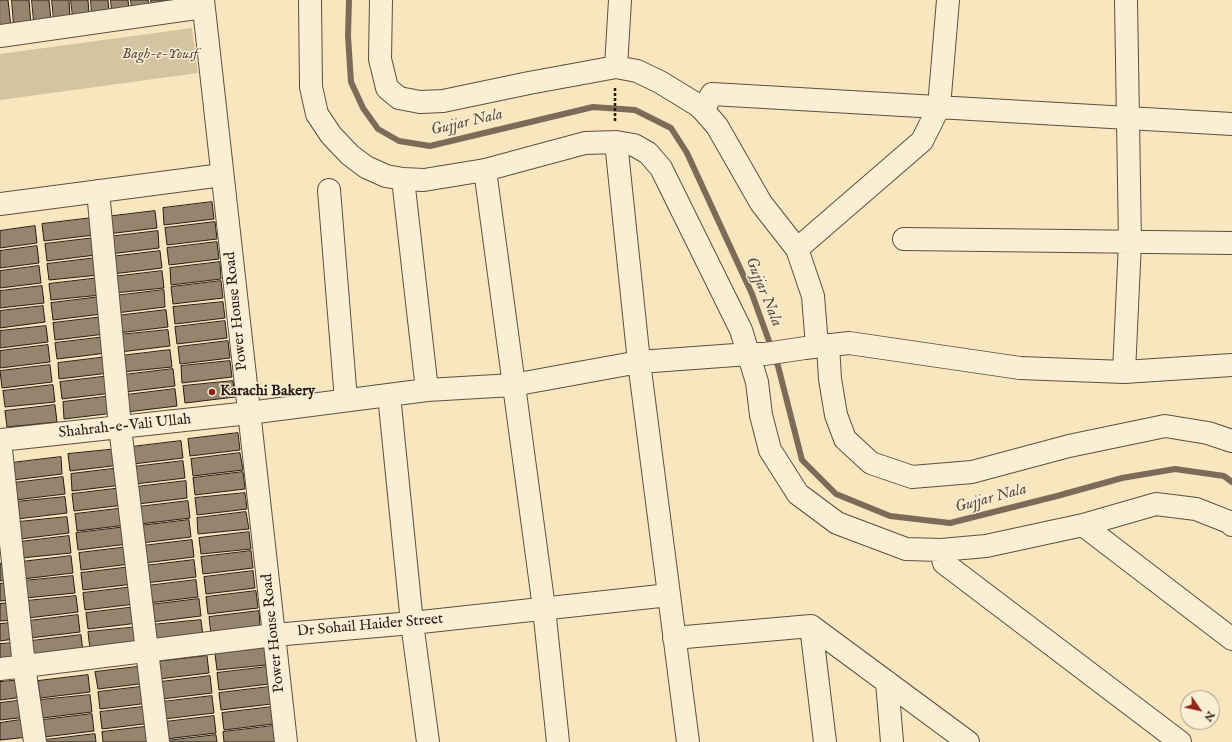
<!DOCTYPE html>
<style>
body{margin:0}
#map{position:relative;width:1232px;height:742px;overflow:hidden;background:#f8e6be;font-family:"IM FELL English",serif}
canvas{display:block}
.north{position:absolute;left:1180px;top:690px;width:40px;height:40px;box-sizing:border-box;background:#faefd5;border:1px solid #a69b89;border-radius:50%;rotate:124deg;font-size:11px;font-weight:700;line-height:16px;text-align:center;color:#291c17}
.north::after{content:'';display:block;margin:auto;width:14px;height:18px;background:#8f2418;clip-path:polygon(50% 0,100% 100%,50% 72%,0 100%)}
</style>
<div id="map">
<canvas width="1232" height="742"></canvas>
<div class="north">N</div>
</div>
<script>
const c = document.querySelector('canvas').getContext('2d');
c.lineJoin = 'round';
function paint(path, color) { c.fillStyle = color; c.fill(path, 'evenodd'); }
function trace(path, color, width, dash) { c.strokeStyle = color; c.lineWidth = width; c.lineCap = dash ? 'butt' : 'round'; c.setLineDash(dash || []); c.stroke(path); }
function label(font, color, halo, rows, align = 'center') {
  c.font = font + ' "IM FELL English",serif'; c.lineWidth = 3; c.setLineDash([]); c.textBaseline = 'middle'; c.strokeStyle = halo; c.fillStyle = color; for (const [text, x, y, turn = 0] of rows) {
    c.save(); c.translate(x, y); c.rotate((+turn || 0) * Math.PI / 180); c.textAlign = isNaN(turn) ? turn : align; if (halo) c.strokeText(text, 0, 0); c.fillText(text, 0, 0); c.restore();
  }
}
const green = new Path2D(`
 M 192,28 L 198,73 L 0,100 L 0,54 Z`);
const stream = new Path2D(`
 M 349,0 L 348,36 L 351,82 L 363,108 L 378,129 L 399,141 L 430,146 L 593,107 L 635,110 L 671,128 L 687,153 L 752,294 L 778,366 L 802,460 L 836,494 L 890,516 L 950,523 L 1057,496 L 1122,478 L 1175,469 L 1224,476 L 1232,482`);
const building = new Path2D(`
 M 0,0 L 8,0 L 11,27 L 0,28 Z
 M 12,0 L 29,0 L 31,25 L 14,26 Z
 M 32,0 L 49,0 L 51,20 L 34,22 Z
 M 52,0 L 69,0 L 70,18 L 54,20 Z
 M 71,0 L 88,0 L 89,15 L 73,17 Z
 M 91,0 L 108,0 L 109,12 L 92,14 Z
 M 111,0 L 128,0 L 129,9 L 112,11 Z
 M 131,0 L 148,0 L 149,6 L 132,8 Z
 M 151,0 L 168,0 L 169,3 L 152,5 Z
 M 212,202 L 214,219 L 164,225 L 163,208 Z
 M 155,211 L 157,228 L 107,234 L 105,217 Z
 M 92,218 L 94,235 L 44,241 L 42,224 Z
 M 215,222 L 217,239 L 167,245 L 165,228 Z
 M 35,226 L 37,243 L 0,248 L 0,231 Z
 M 158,231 L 159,248 L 110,254 L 108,237 Z
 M 94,238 L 96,255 L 47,261 L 45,244 Z
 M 217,242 L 219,259 L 169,265 L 167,248 Z
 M 37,246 L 39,263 L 0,268 L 0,251 Z
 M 160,251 L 162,268 L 112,274 L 110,257 Z
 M 96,258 L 99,275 L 49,280 L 47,264 Z
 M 220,262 L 221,279 L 171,285 L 170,268 Z
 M 39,266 L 41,283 L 0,288 L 0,271 Z
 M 162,271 L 164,288 L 114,293 L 112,277 Z
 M 99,278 L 101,295 L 51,300 L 49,284 Z
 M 221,281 L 223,298 L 173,304 L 171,287 Z
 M 42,286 L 44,303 L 0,308 L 0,291 Z
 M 164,290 L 165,307 L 116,313 L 114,296 Z
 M 100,297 L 102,314 L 53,320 L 51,303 Z
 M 223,302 L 225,318 L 175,324 L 173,307 Z
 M 43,306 L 45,322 L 0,328 L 0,311 Z
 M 166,310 L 168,327 L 118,333 L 116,316 Z
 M 103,317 L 105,334 L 55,340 L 53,323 Z
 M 225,321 L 227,338 L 177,344 L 175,327 Z
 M 46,326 L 48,342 L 0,348 L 0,331 Z
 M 168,330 L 170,346 L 120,352 L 118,335 Z
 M 105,337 L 107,353 L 57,359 L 55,343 Z
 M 228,341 L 230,358 L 180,364 L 178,347 Z
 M 48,345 L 50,362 L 0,368 L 0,351 Z
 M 170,350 L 172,367 L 122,372 L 120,356 Z
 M 107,357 L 109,373 L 59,379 L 58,363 Z
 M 230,361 L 232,377 L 182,383 L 181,366 Z
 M 50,365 L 52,382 L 2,388 L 0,371 Z
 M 173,369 L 175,386 L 125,392 L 123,375 Z
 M 110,376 L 112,393 L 62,399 L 60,382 Z
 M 233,381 L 235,397 L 185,403 L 183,386 Z
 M 53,385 L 55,402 L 5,407 L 3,391 Z
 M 175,389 L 177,406 L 127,412 L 126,395 Z
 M 112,396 L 114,413 L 64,419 L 63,402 Z
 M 55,405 L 57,422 L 7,427 L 5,411 Z
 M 238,433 L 240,450 L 190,456 L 188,439 Z
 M 181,441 L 183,458 L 133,464 L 131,447 Z
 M 118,449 L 120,465 L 70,471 L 68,454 Z
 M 240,453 L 243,470 L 193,476 L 191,459 Z
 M 61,457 L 62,474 L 13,480 L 11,463 Z
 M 183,461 L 185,478 L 135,484 L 133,467 Z
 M 120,468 L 122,485 L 72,491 L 71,474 Z
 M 243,472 L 245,489 L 195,495 L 193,478 Z
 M 63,477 L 65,494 L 15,500 L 13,483 Z
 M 186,481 L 187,498 L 138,504 L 136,487 Z
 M 122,488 L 124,505 L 74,511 L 72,494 Z
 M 245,493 L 247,509 L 197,515 L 195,498 Z
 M 65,497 L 67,513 L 17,519 L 15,502 Z
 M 188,501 L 190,518 L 140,524 L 138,507 Z
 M 125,508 L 127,525 L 77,531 L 75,514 Z
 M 246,512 L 249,529 L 198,534 L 197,518 Z
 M 67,517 L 69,533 L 20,539 L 18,522 Z
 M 189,520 L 191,537 L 141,543 L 139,526 Z
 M 126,527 L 128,544 L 78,550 L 76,533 Z
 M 249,532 L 251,549 L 201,554 L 199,538 Z
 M 69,536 L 71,553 L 21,558 L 19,542 Z
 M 192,540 L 194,557 L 144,563 L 142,546 Z
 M 128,547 L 130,564 L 81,570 L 79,553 Z
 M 251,551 L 253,568 L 203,574 L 201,557 Z
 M 71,556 L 73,573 L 23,579 L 21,562 Z
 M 194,560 L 196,577 L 146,583 L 144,566 Z
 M 5,563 L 7,580 L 0,581 L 0,564 Z
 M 131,567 L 133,584 L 83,590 L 81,573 Z
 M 253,571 L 255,588 L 206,594 L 204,577 Z
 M 73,576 L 75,593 L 26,598 L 23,581 Z
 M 196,580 L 198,597 L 148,603 L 146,586 Z
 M 7,583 L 9,600 L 0,601 L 0,584 Z
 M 133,587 L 135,604 L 85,610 L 83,593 Z
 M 256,591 L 258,608 L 208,614 L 206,597 Z
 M 76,596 L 78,612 L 28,618 L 26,601 Z
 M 199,599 L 201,616 L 151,622 L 149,605 Z
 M 10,603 L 12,620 L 0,621 L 0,604 Z
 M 136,607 L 138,623 L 88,629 L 86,613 Z
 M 259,611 L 260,628 L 211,634 L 209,617 Z
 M 78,615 L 80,632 L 30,638 L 28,621 Z
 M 201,620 L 203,636 L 153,642 L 151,625 Z
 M 12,623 L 14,639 L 0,641 L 0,624 Z
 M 138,627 L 140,643 L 90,649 L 88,632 Z
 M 81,635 L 83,652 L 33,658 L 31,641 Z
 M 15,643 L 17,659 L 0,661 L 0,644 Z
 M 265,648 L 266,665 L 217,670 L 215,654 Z
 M 207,656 L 209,673 L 159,679 L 157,662 Z
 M 145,666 L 147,683 L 98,689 L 95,672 Z
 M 267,667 L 269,684 L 219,690 L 217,673 Z
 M 88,675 L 90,692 L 40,698 L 38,681 Z
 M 210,676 L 212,693 L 162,699 L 160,682 Z
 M 22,680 L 24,697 L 0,700 L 0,682 Z
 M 148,686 L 149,703 L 100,709 L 98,692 Z
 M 269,687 L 271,704 L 221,710 L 219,693 Z
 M 90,695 L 92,712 L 42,718 L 40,700 Z
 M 212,696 L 214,713 L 164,719 L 162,702 Z
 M 25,700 L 27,717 L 0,720 L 0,703 Z
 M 150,706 L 152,723 L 102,729 L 100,712 Z
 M 272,707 L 273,724 L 224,730 L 222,713 Z
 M 92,714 L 94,731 L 44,737 L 43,720 Z
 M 214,716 L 216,733 L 166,739 L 165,722 Z
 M 27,719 L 29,737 L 0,740 L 0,723 Z
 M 152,726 L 154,742 L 103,742 L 102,732 Z
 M 273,726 L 275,742 L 224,742 L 223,732 Z
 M 95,734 L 96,742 L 45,742 L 45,740 Z
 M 216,735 L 217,742 L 166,742 L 166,741 Z`);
const path = new Path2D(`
 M 615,88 L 615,121`);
const minor = new Path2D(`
 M 203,0 L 286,742
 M 310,0 L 311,87 L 317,114 L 331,135 L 350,155 L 366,167 L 386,176 L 403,179 L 424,180 L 485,170 L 585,143 L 616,142 L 634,145 L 648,153 L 661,168 L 741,330 L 757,382 L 761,415 L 770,450 L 798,494 L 837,523 L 906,549 L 941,550 L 986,546 L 1083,525 L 1156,504 L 1196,509 L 1229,522 L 1232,525
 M 381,0 L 380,59 L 387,88 L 399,98 L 420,102 L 443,101 L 529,83 L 616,67 L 637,71 L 660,82 L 696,104 L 703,110 L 717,126 L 761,203 L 797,249
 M 0,36 L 203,7
 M 616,67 L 620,0
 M 703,110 L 712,94 L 1232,124
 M 616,142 L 639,362 L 688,742
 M 485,170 L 544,608 L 558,742
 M 403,179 L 427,390
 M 329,190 L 346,400
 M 98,191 L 120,427 L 158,742
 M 0,204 L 222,175
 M 904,239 L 1232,243
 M 828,345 L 830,379 L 836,415 L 845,439 L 871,463 L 912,477 L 972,472 L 1069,446 L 1165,426 L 1208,433 L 1232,441
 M 817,346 L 813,296 L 797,249 L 922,141 L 939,107 L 948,0
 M 1124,372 L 1130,242 L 1126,0
 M 389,395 L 412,623 L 428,742
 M 0,440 L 249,413 L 427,390 L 513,385 L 639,362 L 749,354 L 765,354 L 805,348 L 849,343 L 1020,368 L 1124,372 L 1232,365
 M 0,440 L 24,666 L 35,742
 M 1083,525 L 1232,639
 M 941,550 L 944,563 L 1180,742
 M 811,626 L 825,742
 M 674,638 L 811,626 L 968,742
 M 0,669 L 274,635 L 412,623 L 669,595
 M 887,682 L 892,742`);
const markers = [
 [212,392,4,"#8f2418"]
];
const parkNames = [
 ["Bagh-e-Yousf",160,55]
];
const streetNames = [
 ["Power House Road",237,311,-96],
 ["Shahrah-e-Vali Ullah",125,427,-6],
 ["Dr Sohail Haider Street",370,626,-5],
 ["Power House Road",274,633,-96]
];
const poiNames = [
 ["Karachi Bakery",220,392]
];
const waterNames = [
 ["Gujjar Nala",467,123,-13],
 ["Gujjar Nala",763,292,68],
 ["Gujjar Nala",991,499,-15]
];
paint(green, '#d5c4a2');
trace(stream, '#7b6c59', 6);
paint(building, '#95856e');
trace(building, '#291c17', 1);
trace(minor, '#5d4e41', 24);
trace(path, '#291c17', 2.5, [3, 2]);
trace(minor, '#faefd5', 22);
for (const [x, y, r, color] of markers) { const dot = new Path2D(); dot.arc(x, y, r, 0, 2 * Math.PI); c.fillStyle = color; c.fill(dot); trace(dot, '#faefd5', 1.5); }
label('italic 15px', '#5d4e41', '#faefd5', parkNames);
label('15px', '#291c17', '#faefd5', streetNames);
label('bold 15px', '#291c17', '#faefd5', poiNames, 'left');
label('italic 16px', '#605143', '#faefd5', waterNames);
</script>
